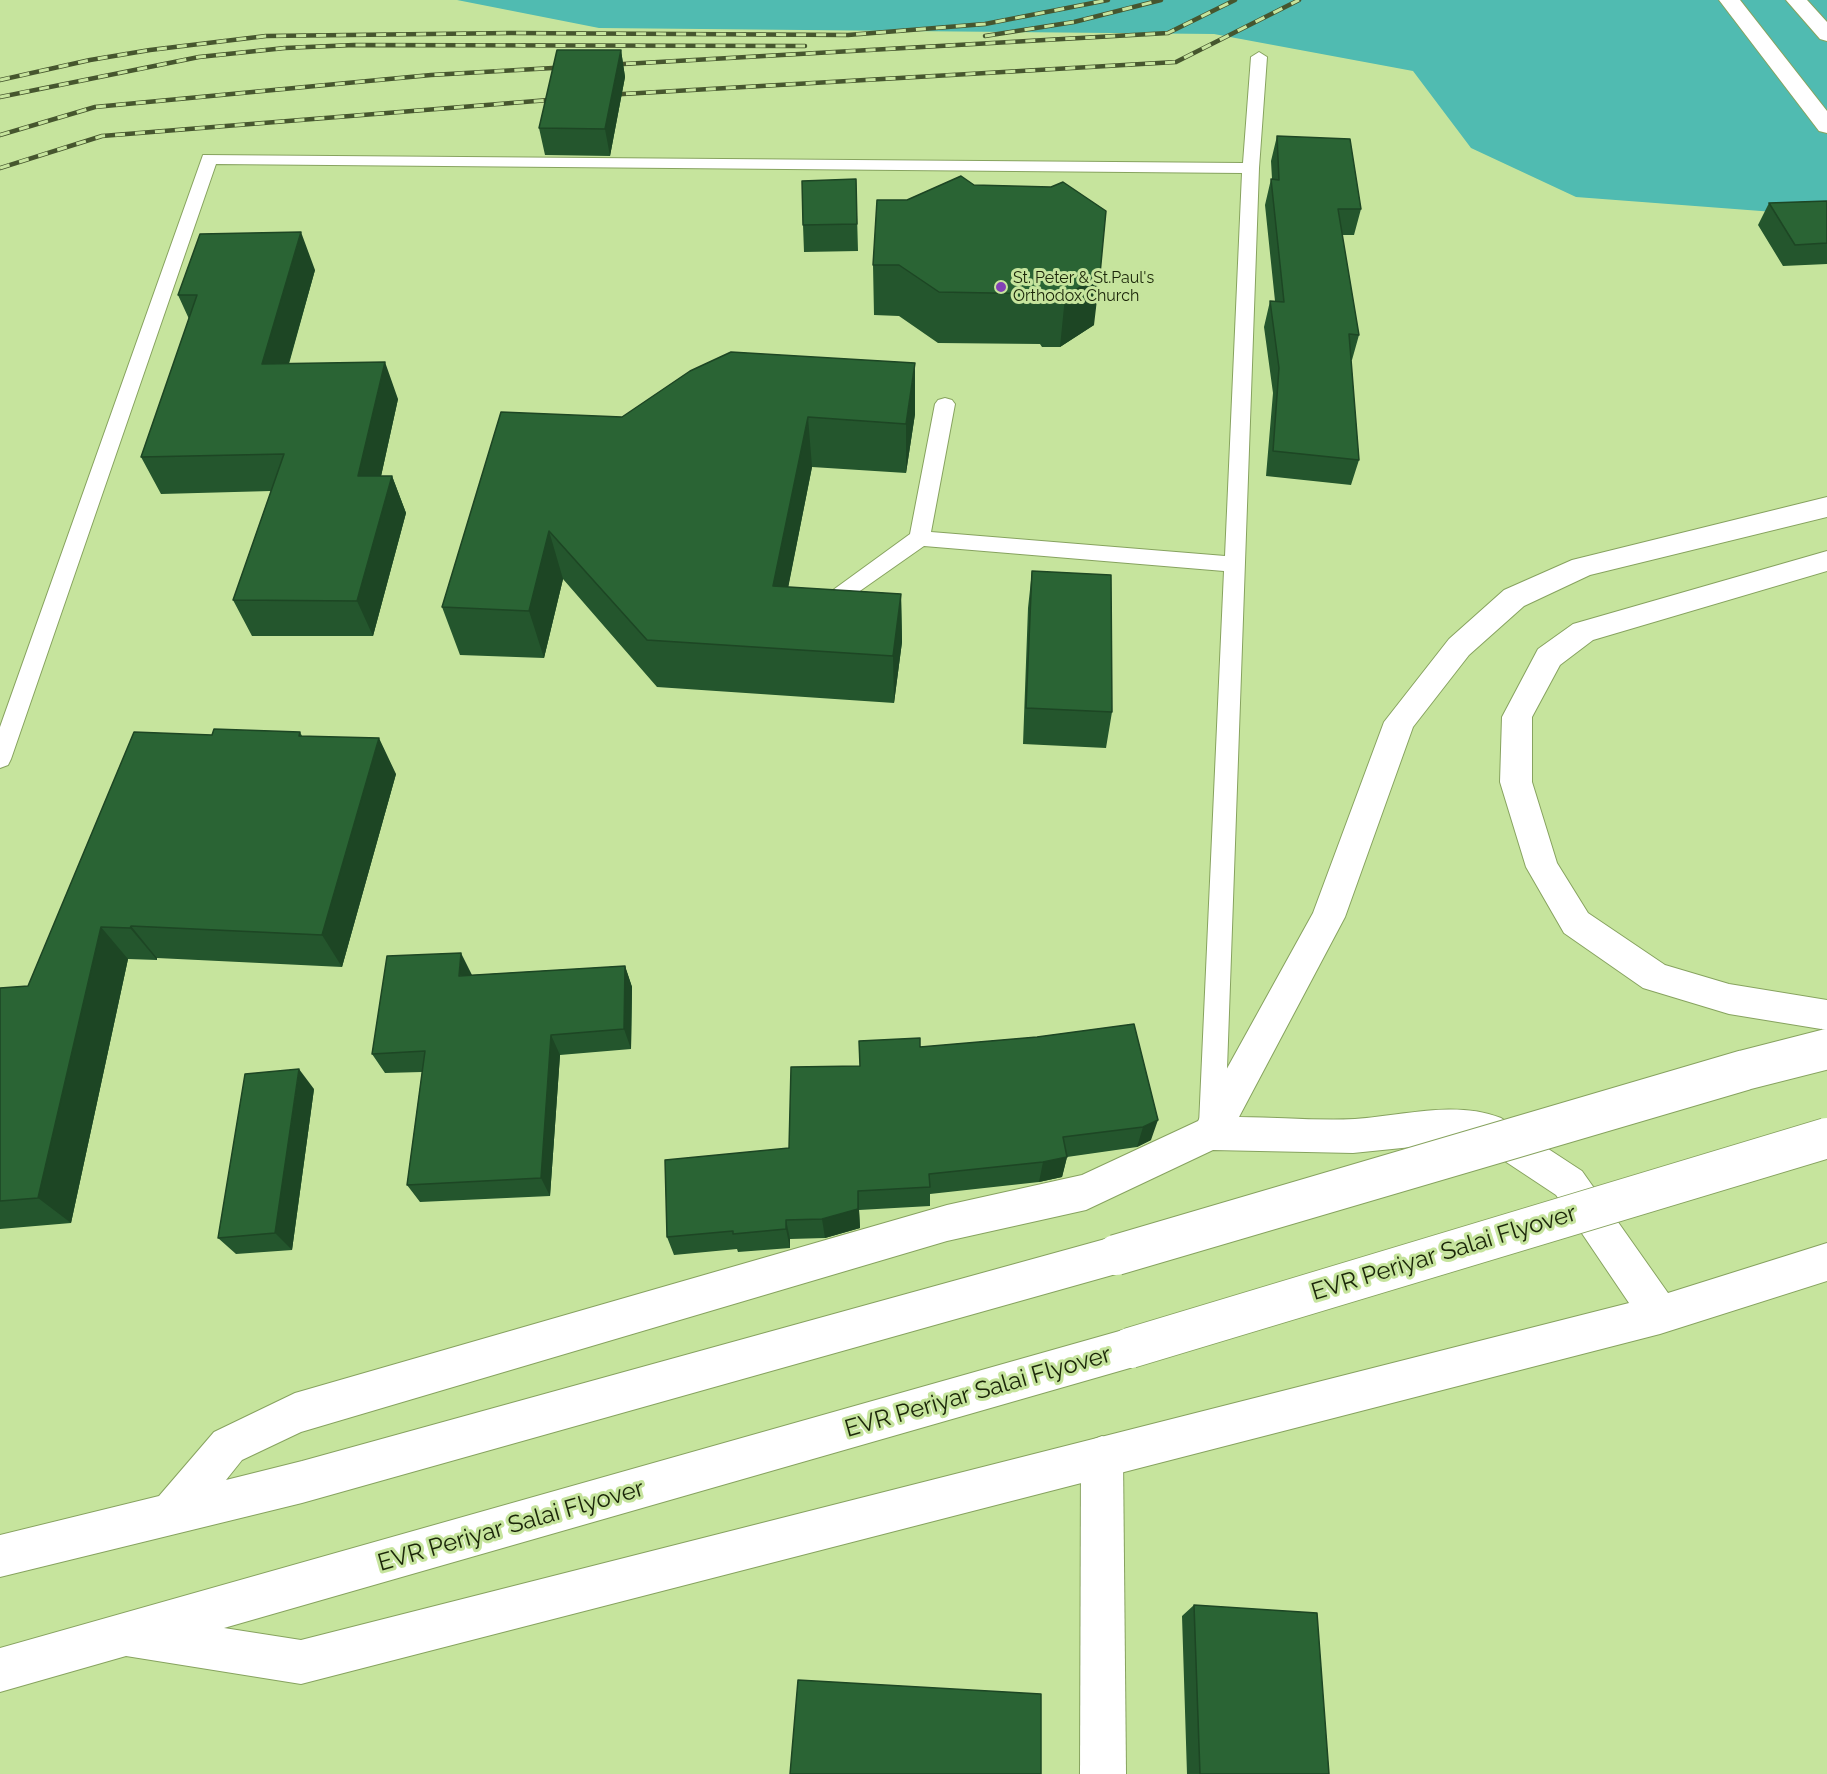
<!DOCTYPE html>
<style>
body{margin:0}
canvas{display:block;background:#c6e49d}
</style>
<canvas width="1827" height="1774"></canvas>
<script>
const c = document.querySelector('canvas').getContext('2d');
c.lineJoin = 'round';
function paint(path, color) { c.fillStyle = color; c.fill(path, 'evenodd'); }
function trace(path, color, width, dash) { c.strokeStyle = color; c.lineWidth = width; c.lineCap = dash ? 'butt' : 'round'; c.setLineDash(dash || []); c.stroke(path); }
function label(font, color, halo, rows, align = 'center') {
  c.font = font + ' Raleway,sans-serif'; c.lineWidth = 6; c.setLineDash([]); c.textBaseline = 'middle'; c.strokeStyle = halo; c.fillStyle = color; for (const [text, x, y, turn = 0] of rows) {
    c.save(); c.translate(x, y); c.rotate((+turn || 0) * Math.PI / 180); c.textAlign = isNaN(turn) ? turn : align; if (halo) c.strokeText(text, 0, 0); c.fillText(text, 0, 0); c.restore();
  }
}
const water = new Path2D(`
 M 457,0 L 1827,0 L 1827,216 L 1576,197 L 1471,148 L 1413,71 L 1214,34 L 599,28 Z`);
const service = new Path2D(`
 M 1259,52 L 1267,57 L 1259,168 L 1225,1125 L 1221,1134 L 1212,1137 L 1203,1134 L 1199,1125 L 1224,571 L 924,546 L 847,600 L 840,603 L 833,600 L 830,595 L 833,590 L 910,534 L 935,404 L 938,400 L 945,398 L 952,400 L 955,404 L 931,532 L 1225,556 L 1242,173 L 216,164 L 11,759 L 8,765 L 0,768 L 0,727 L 203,155 L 1243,163 L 1251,57 Z`);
const minor = new Path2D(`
 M 1102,1436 L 1117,1442 L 1123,1457 L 1126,1774 L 1080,1774 L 1081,1457 L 1087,1442 Z`);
const primary = new Path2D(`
 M 1719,0 L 1740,0 L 1827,111 L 1827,133 L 1819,131 Z
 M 1786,0 L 1807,0 L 1827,22 L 1827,41 L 1820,39 Z
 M 1827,497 L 1827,517 L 1590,575 L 1524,606 L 1469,655 L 1413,727 L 1345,917 L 1239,1117 C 1277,1117 1316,1121 1355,1119 C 1403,1116 1454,1100 1501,1118 L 1582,1171 L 1668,1293 L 1827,1243 L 1827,1281 L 1660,1334 L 301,1684 L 126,1656 L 0,1692 L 0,1648 L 1130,1328 L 1144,1334 L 1150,1348 L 1144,1362 L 1130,1368 L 224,1628 L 301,1640 L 1629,1303 L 1556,1195 L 1482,1146 L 1451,1143 L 1353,1153 L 1213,1150 L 1086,1210 L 947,1241 L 301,1432 L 242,1460 L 226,1480 L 302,1461 L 1116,1236 L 1130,1242 L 1135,1255 L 1130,1268 L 1116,1274 L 302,1503 L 0,1577 L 0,1535 L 159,1496 L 214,1432 L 295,1393 L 947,1205 L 1082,1175 L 1198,1121 L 1313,913 L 1384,722 L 1449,639 L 1504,590 L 1572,560 Z
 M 1827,551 L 1827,571 L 1593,640 L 1560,665 L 1532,717 L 1532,782 L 1557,863 L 1588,913 L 1665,965 L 1729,984 L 1827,1000 L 1827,1030 L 1729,1014 L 1643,988 L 1564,933 L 1526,867 L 1500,782 L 1502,717 L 1538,649 L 1573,624 Z`);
const rail = new Path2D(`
 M 985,36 L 1074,22 L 1161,0
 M 606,65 L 1168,33 L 1235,0
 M 0,80 L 90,60 L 150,50 L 266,36 L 511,33 L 848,35 L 985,24 L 1108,0
 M 606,95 L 1176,62 L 1299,0
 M 0,97 L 199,57 L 285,48 L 354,45 L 805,46
 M 0,135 L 95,107 L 431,75 L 570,67
 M 0,168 L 102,136 L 561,99`);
const primaryBridge = new Path2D(`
 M 1116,1255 L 1745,1070 L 1827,1049
 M 1130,1348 L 1827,1138`);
const wall = new Path2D(`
 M 621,50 L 625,77 L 610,156 L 545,155 L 539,128 Z
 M 1277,136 L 1361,209 L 1354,235 L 1342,235 L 1359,335 L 1352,360 L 1351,360 L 1359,460 L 1351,485 L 1266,476 L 1273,393 L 1264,327 L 1270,301 L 1275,301 L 1265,205 L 1271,179 L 1272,179 L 1271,161 Z
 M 961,176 L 1094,325 L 1060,347 L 1042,347 L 1040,344 L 938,343 L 899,316 L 874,315 L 873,265 L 907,200 Z
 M 856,179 L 858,251 L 804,252 L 803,225 Z
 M 1827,201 L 1827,264 L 1783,266 L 1758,225 L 1769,203 Z
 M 315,270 L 289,364 L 398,399 L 381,476 L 392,476 L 406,513 L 373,636 L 252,636 L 233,600 L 271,491 L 161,494 L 141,457 L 189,319 L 178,295 Z
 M 915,414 L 906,473 L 812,467 L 788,587 L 901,594 L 902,642 L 894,703 L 657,687 L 563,579 L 544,658 L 460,655 L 442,607 L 622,417 Z
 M 1032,571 L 1112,712 L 1106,748 L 1023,744 L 1028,608 Z
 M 300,732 L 302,736 L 396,774 L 342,967 L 157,958 L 157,960 L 128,959 L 71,1223 L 0,1229 L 0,988 L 28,986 L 212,735 Z
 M 625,966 L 632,987 L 631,1049 L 560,1055 L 550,1196 L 420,1202 L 407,1185 L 422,1072 L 385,1073 L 372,1054 L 472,975 Z
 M 1134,1024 L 1151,1140 L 1137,1147 L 1067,1157 L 1062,1177 L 1039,1182 L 930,1194 L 930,1206 L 859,1210 L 860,1228 L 825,1238 L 790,1239 L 790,1248 L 738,1252 L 737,1249 L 674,1255 L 667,1237 L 789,1148 L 860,1066 L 920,1047 L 1037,1037 Z
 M 314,1089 L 292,1250 L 236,1254 L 218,1238 Z
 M 1194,1605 L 1329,1774 L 1187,1774 L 1182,1616 Z`);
const shadedWall = new Path2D(`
 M 621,50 L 625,77 L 610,156 L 605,129 Z
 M 301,232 L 315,270 L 278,401 L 262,364 Z
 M 1100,274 L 1094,325 L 1060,347 L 1065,297 Z
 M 385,362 L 398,399 L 373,513 L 358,476 Z
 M 915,363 L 915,414 L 906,473 L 906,424 Z
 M 808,417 L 812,467 L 779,634 L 773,586 Z
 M 392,476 L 406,513 L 373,636 L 357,601 Z
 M 549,531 L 563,579 L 544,658 L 529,611 Z
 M 901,594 L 902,642 L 894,703 L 893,656 Z
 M 379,738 L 396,774 L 342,967 L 322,935 Z
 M 131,926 L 157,958 L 157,960 L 130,928 Z
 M 101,927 L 128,959 L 71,1223 L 38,1198 Z
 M 461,953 L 472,975 L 459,976 Z
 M 625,966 L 632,987 L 631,1049 L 624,1029 Z
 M 551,1035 L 560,1055 L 550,1196 L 541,1178 Z
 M 299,1069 L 314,1089 L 292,1250 L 275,1233 Z
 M 1158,1120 L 1151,1140 L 1137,1147 L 1143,1127 Z
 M 1067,1157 L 1062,1177 L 1039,1182 L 1043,1162 Z
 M 858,1191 L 860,1228 L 825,1238 L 822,1219 Z
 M 786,1220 L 790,1239 L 790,1248 L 786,1229 Z`);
const building = new Path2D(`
 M 557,50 L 621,50 L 605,129 L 539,128 Z
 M 1277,136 L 1350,139 L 1361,209 L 1338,209 L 1359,335 L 1349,334 L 1359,460 L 1273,451 L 1279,368 L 1270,301 L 1284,302 L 1271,179 L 1279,180 Z
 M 961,176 L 974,185 L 1051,187 L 1063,182 L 1106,211 L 1100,274 L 1065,297 L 1046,296 L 1044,294 L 939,292 L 899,265 L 873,265 L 877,200 L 907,200 Z
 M 856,179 L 857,224 L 803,225 L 802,181 Z
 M 1827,201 L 1827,243 L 1795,245 L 1769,203 Z
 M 301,232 L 262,364 L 385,362 L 358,476 L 392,476 L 357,601 L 233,600 L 284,454 L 141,457 L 197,295 L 178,295 L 200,234 Z
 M 731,352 L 915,363 L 906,424 L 808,417 L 773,586 L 901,594 L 893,656 L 647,640 L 549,531 L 529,611 L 442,607 L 501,412 L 622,417 L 690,371 Z
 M 1032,571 L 1111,575 L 1112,712 L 1026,708 Z
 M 214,729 L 300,732 L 299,736 L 379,738 L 322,935 L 131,926 L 130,928 L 101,927 L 38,1198 L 0,1201 L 0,988 L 28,986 L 134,732 L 212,735 Z
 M 461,953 L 459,976 L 625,966 L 624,1029 L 551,1035 L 541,1178 L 407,1185 L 425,1051 L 372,1054 L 387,956 Z
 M 1134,1024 L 1158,1120 L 1143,1127 L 1063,1137 L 1067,1157 L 1043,1162 L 929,1174 L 930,1187 L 858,1191 L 858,1209 L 822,1219 L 786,1220 L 786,1229 L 733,1234 L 733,1231 L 667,1237 L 665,1160 L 789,1148 L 791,1067 L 860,1066 L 859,1041 L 920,1038 L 920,1047 L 1037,1037 Z
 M 299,1069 L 275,1233 L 218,1238 L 245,1074 Z
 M 1194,1605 L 1317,1613 L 1329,1774 L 1200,1774 Z
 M 798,1680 L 1041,1694 L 1041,1774 L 790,1774 Z`);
const markers = [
 [1001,287,6,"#8241b5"]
];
const farPoinames = [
 ["St. Peter & St.Paul's",1013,278],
 ["Orthodox Church",1013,296]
];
const nearStreetnames = [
 ["EVR Periyar Salai Flyover",1444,1253,-17],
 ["EVR Periyar Salai Flyover",978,1392,-16],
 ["EVR Periyar Salai Flyover",511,1526,-16]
];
paint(water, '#50bbb1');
trace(service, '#87a35f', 2);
trace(minor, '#87a35f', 2);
trace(primary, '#87a35f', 2);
paint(service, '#fff');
paint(minor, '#fff');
paint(primary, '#fff');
trace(rail, '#46562e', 4.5);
trace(rail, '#c6e49d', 3, [10]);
trace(primaryBridge, '#87a35f', 42, []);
trace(primaryBridge, '#fff', 40);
paint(wall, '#24562d');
paint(shadedWall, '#1d4624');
paint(building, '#2a6434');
trace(building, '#1d4624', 1.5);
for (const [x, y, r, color] of markers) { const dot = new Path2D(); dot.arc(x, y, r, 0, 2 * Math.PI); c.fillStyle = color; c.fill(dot); trace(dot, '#c6e49d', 2); }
label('16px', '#1b2609', '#c6e49d', farPoinames, 'left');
label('24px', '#1b2609', '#c6e49d', nearStreetnames);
</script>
